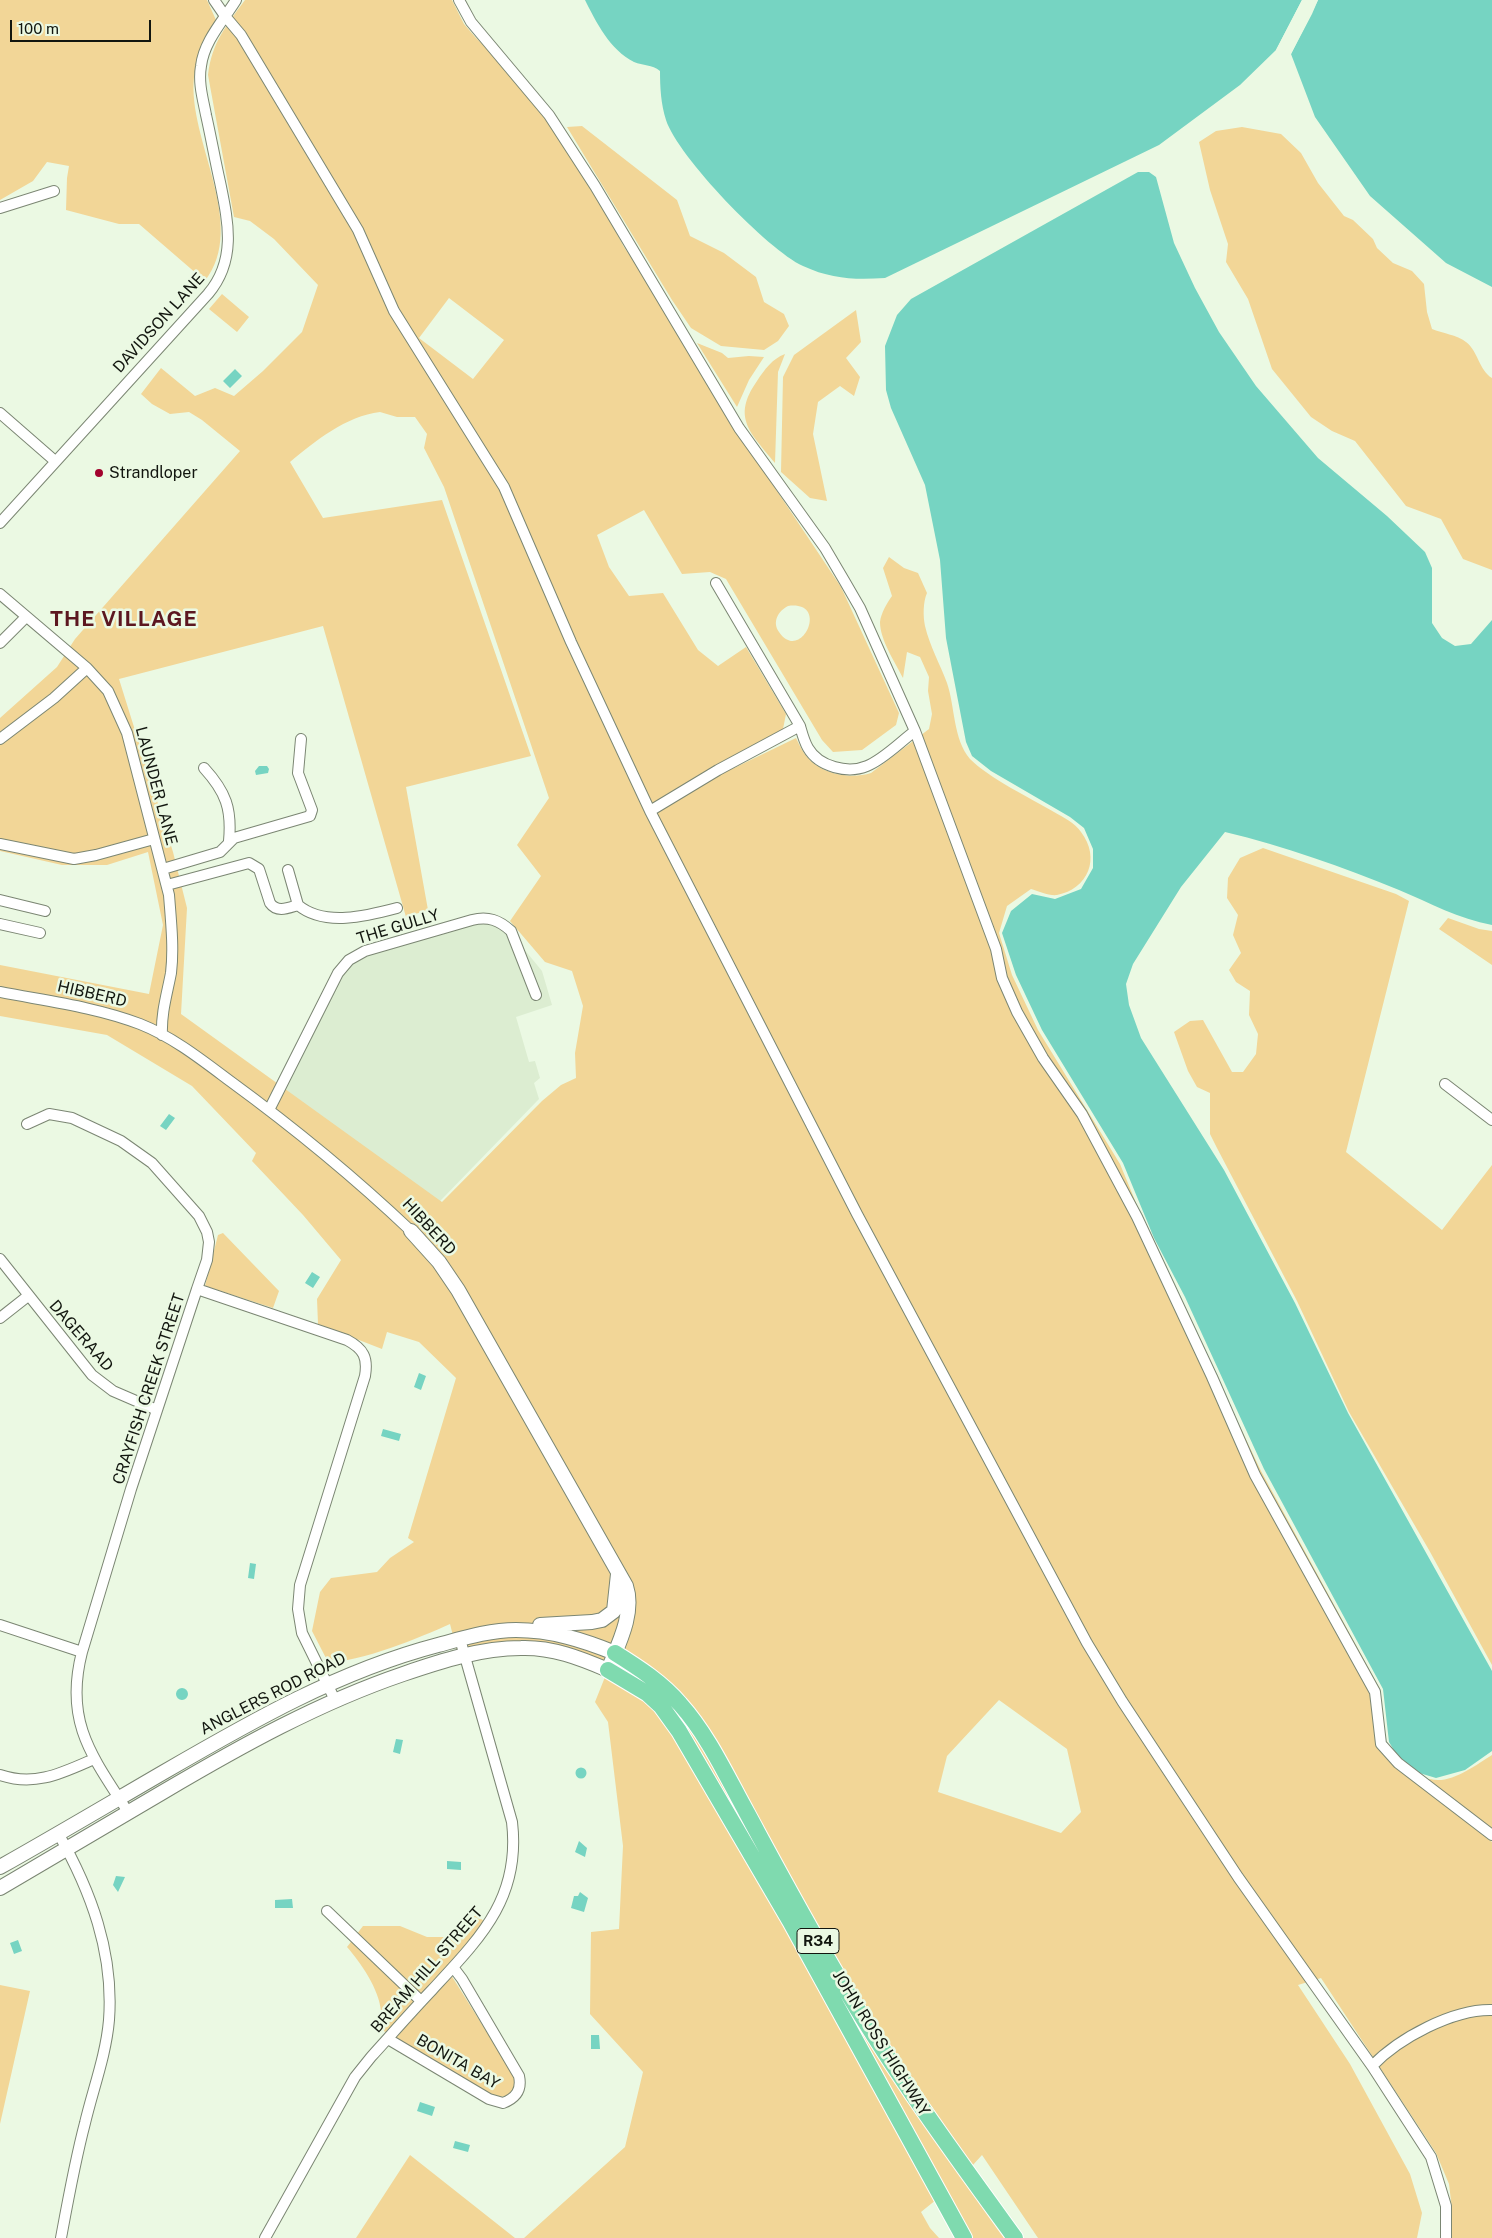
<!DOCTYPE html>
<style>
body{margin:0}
#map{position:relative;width:1492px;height:2238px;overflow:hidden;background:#ebf9e3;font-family:"Public Sans",sans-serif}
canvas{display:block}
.scale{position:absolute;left:10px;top:20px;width:141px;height:22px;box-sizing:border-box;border:2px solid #12160f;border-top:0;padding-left:6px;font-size:15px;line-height:18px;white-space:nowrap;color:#12160f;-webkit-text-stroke:4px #ebf9e3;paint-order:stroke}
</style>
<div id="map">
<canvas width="1492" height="2238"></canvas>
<div class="scale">100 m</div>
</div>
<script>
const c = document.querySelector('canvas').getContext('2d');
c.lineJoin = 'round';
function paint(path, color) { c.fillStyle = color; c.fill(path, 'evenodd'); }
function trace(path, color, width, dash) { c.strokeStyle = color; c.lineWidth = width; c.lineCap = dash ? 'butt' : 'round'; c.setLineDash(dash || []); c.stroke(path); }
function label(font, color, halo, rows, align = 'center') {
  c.font = font + ' "Public Sans",sans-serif'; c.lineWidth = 5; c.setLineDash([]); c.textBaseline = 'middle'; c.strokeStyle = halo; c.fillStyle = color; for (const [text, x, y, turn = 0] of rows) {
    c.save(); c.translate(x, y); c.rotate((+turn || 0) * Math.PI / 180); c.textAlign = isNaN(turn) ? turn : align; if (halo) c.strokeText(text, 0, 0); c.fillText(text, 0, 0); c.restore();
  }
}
const built = new Path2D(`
 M 489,918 L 515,938 L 542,971 L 552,1005 L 516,1017 L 529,1062 L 535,1061 L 540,1078 L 534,1083 L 539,1099 L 411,1231 L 269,1110 L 349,960 Z`);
const green = new Path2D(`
 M 0,0 L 207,0 L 216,20 C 207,38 197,56 194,77 C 187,140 249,224 205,281 L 139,224 L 119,224 L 66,210 L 67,178 L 69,166 L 47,162 L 33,181 L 0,200 Z
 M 245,0 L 452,0 L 464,24 L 476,38 L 497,58 L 546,118 L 593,189 L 624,247 L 645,277 L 737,431 L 841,587 L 899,713 L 896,725 L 862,750 L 833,752 L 822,740 L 726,579 L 710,572 L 682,574 L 644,510 L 597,535 L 609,567 L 629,596 L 663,593 L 698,650 L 718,666 L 746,647 L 786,714 L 783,729 L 727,759 L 732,769 L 796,738 C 800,746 804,755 811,761 C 826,775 852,779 871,773 L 929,729 L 932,714 L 928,691 L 929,677 L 920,657 L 907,652 L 903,678 C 895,662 880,640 880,622 C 881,613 887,603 892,596 L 883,568 L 889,557 L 904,568 L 918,573 L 927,593 C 923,602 923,616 925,626 C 930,647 940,664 947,683 C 955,706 953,739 970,759 C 989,778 1030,798 1054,812 C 1063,817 1075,823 1081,832 C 1101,858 1088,889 1057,895 C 1049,896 1038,891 1031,889 L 1007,906 L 999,933 L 1012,975 L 1038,1030 L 1120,1164 L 1151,1239 L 1261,1471 L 1380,1689 L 1385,1741 L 1390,1761 L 1492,1842 L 1492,2238 L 1452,2238 L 1452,2209 L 1449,2184 L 1436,2153 L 1321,1978 L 1298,1985 L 1350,2064 L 1410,2174 L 1422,2213 L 1417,2238 L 1038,2238 L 982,2155 L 962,2177 L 1006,2238 L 973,2238 L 947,2191 L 921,2212 L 930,2228 L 939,2238 L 524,2238 L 625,2147 L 643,2072 L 590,2014 L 591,1932 L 619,1929 L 623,1846 L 608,1722 L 595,1702 L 605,1677 C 576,1661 540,1652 507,1653 C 492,1653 475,1660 460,1663 L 450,1624 C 419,1638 361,1662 328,1662 L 312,1631 L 320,1592 L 331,1578 L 377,1572 L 390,1558 L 414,1542 L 408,1538 L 456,1378 L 419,1342 L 387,1332 L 382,1349 L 318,1324 L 317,1299 L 341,1260 L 303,1215 L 252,1161 L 256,1153 L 192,1086 L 107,1035 L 0,1016 L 0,965 L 149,994 L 163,925 L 148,852 L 107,865 L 62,865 L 0,851 L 0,718 L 57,667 L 75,639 L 240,451 L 202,420 L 189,412 L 170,414 L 152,404 L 141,394 L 161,368 L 195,396 L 215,388 L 234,396 L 263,371 L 302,332 L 318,285 L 274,239 L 250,221 L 234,217 L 208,75 C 212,42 226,26 245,0 ZM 449,298 L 504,340 L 473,379 L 419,338 ZM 380,412 L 397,417 L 415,417 L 427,434 L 424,448 L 444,487 L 549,798 L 517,845 L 541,876 L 510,921 L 545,962 L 572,971 L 583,1006 L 575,1053 L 576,1078 L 561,1085 L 542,1101 L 442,1202 L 181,1014 L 187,908 L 173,852 L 119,679 L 323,626 L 406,917 L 428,910 L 406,787 L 531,756 L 442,500 L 323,518 L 290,462 C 315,441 346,416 380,412 ZM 788,606 C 831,600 801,664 779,632 C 772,622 778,611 788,606 ZM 999,1700 L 1067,1749 L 1081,1812 L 1061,1833 L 938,1792 L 947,1756 Z
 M 582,126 L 677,200 L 690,236 L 724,253 L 756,277 L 764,302 L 784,314 L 789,326 L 778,341 L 764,350 L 721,346 L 691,328 L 672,300 L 567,127 Z
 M 1242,127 L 1281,134 L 1301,153 L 1318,183 L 1344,216 L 1353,220 L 1373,239 L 1377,248 L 1393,263 L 1412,271 L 1424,284 L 1427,312 L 1432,329 C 1442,333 1457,335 1466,342 C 1478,351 1479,370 1492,378 L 1492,570 L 1463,559 L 1441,519 L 1406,506 L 1355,441 L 1332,431 L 1311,417 L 1272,369 L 1248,299 L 1226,262 L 1228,244 L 1210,190 L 1199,142 L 1216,131 Z
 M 222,294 L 249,317 L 237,332 L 209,309 Z
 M 856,310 L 861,342 L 846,358 L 860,377 L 854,396 L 840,386 L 818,402 L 813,434 L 827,501 L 810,498 L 781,472 L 783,377 L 794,355 Z
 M 697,343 L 722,353 L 728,358 L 749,356 L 764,357 L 749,380 L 737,407 Z
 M 785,354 L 778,372 L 775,463 C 751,433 731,418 757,381 C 765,369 772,359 785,354 Z
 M 1263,848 L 1396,894 L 1409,901 L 1346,1152 L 1442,1230 L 1492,1165 L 1492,1665 L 1429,1550 L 1349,1412 L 1297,1301 L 1217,1148 L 1210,1134 L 1210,1093 L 1197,1087 L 1188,1071 L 1174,1032 L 1190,1021 L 1203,1020 L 1232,1072 L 1243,1072 L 1256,1054 L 1258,1034 L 1249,1015 L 1250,991 L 1236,982 L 1229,970 L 1241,953 L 1233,935 L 1238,915 L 1227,898 L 1228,878 L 1240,858 Z
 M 1448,918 L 1479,929 L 1492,931 L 1492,965 L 1439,929 Z
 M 223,1233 L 279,1291 L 273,1308 L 205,1286 L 218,1235 Z
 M 1492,1755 L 1492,1829 L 1426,1781 L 1430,1779 C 1450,1785 1476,1765 1492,1755 Z
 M 476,1915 L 485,1922 L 446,1967 L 515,2077 C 517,2091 509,2098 495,2097 L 377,2027 C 378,2022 381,2016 381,2011 C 379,1989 361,1963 347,1947 L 363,1926 L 400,1926 L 427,1937 L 448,1937 Z
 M 0,1985 L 30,1991 L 0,2124 Z
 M 410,2155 L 515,2238 L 356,2238 Z`);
const water = new Path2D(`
 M 585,0 L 1302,0 L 1276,50 L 1240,85 L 1159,145 L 885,278 C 855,280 831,279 803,266 C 768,250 678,157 666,120 C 661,104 660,88 660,71 C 652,64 643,66 634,62 C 610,50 596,22 585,0 Z
 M 1318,0 L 1492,0 L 1492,287 L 1446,263 L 1370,196 L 1315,117 L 1291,54 Z
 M 1138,172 L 1149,172 L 1156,177 L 1174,243 L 1195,288 L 1219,332 L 1256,386 L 1318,458 L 1387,516 L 1425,552 L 1432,568 L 1432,623 L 1442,638 L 1455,646 L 1471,644 L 1492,620 L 1492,925 C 1459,919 1430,903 1399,890 C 1343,867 1284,846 1225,832 L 1181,887 L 1133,964 L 1126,984 L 1129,1005 L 1141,1038 L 1224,1170 L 1295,1303 L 1348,1413 L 1487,1662 L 1492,1671 L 1492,1751 L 1465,1770 L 1436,1778 L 1416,1772 L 1401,1762 L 1389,1742 L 1383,1689 L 1264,1469 L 1185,1297 L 1154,1238 L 1123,1163 L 1042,1030 L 1016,975 L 1002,933 L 1011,911 L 1032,894 L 1055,899 L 1081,889 L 1093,868 L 1093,849 L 1084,828 L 1070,817 L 991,771 L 972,756 L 966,742 L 946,638 L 940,560 L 925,485 L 891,408 L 886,390 L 885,346 L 897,315 L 911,299 Z
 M 235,369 L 242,376 L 230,388 L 223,381 Z
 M 259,766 L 267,766 L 269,769 L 268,773 L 256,775 L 255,771 Z
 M 169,1114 L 175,1118 L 166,1130 L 160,1126 Z
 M 312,1272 L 320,1277 L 313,1288 L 305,1283 Z
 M 419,1373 L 426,1376 L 421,1390 L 414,1387 Z
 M 383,1429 L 401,1434 L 399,1441 L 381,1436 Z
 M 250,1563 L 256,1564 L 254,1579 L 248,1578 Z
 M176 1694a6 6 0 1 1 12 0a6 6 0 1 1-12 0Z
 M 396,1739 L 403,1740 L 400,1754 L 393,1752 Z
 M575.5 1773a5.5 5.5 0 1 1 11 0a5.5 5.5 0 1 1-11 0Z
 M 579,1841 L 587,1848 L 585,1857 L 575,1852 Z
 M 447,1861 L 461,1862 L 461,1870 L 447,1869 Z
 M 116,1876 L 125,1877 L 118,1892 L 113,1885 Z
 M 580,1892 L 588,1898 L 584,1912 L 571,1908 L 574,1896 L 578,1896 Z
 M 292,1899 L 293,1908 L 275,1908 L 275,1900 Z
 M 18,1940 L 22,1951 L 14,1954 L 10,1943 Z
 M 591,2035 L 599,2035 L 600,2049 L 591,2049 Z
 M 420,2102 L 435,2107 L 432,2116 L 417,2111 Z
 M 455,2141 L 470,2145 L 468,2152 L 453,2148 Z`);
const pier = new Path2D(`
 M 1302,0 L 1304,0 L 1300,10 L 1278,51 L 1276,50 Z
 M 1315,0 L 1318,0 L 1312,14 L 1291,54 L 1289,54 Z`);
const street = new Path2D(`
 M 214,0 L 225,16 L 241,35 L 358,230 L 394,311 L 504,487 L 571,642 L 650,811 L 857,1214 L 1087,1643 L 1122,1701 L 1238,1877 L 1372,2066 L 1431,2157 L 1446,2206 L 1446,2238
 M 459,0 L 471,22 L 549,115 L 595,186 L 739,428 L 825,548 L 845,582 L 860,608 L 915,731 L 996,949 L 1002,978 L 1017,1012 L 1043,1058 L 1082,1114 L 1137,1217 L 1212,1377 L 1255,1475 L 1375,1692 L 1381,1744 L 1398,1763 L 1492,1835
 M 0,208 L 54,191
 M 0,413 L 55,461
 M 0,523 L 208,294 C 237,260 228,221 220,182 C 215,160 211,137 206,115 C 203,99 198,83 201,66 C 204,41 223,21 236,0
 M 716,583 L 800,726 C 802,733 804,741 808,748 C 819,767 848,774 867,766 C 884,759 900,742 915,731
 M 0,594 L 87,668 L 108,691 L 127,733 L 169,895 C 171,921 174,948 171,973 C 167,994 161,1013 162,1035
 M 0,643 L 26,617
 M 0,739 L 54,698 L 87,668
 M 204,768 C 226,792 232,809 229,841
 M 650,811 L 718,770 L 800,726
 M 0,844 L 74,859 L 96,855 L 154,839
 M 163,869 L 220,852 L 234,838 L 310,816 L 312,810 L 298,773 L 301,739
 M 288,870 L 298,905
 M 167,885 L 249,863 L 259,869 L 270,903 C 277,913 288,908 298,905 C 324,927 367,916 397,908
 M 0,900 L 45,911
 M 0,924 L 40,933
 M 0,992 C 46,1001 96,1007 140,1024 C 173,1037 202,1060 230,1081 C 293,1127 354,1177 411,1231
 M 1445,1084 L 1492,1120
 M 269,1110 L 338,973 L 349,960 L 365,951 L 472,920 C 488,916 499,920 511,931 L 536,995
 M 27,1124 L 49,1114 L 72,1118 L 121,1141 L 152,1163 L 199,1216 L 207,1232 L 209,1242 L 207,1260 L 197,1289
 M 0,1259 L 92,1375 L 113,1391 L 157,1410
 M 0,1318 L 28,1296
 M 0,1625 L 82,1652
 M 0,1775 C 35,1787 62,1773 94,1759
 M 128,1812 C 92,1756 64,1722 82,1652 L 131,1489 L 197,1289 L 347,1340 C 364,1349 368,1358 365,1376 L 300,1585 L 298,1609 L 302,1633 L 335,1700
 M 58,1833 C 91,1891 114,1953 109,2020 C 106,2055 93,2089 85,2123 C 75,2161 68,2200 61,2238
 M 327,1911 L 421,2001
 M 388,2039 L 489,2099 L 503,2103 C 516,2098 522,2090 519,2076 L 462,1979 L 453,1967
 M 1372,2066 C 1399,2038 1453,2009 1492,2010
 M 265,2238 L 355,2077 L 371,2057 C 391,2035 411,2012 432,1990 C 480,1938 521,1898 512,1822 L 460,1639`);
const secondary = new Path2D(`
 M 540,1625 L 592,1622 L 602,1620 L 614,1611 L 618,1574
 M 0,1867 C 55,1836 109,1804 164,1772 C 252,1721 339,1671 438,1645 C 464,1638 490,1630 516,1630 C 551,1630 583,1640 615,1653
 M 0,1888 C 54,1856 109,1824 163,1792 C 241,1746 318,1703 403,1674 C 441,1661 481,1648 521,1648 C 552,1647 580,1658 608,1670 C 618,1645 635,1613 626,1586 L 458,1290 L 439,1262 L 411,1231`);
const primary = new Path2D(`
 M 615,1653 C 639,1668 662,1683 680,1704 C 708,1735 727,1777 747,1813 C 780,1874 813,1936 849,1995 C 899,2079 957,2158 1015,2238
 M 608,1670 L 648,1694 L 661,1706 L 679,1731 L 790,1921 L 964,2238`);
const markers = [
 [99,473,5,"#a2032e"]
];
const shields = [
 [818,1941,42]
];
const shieldNames = [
 ["R34",818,1941]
];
const streetNames = [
 ["DAVIDSON LANE",159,323,-48],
 ["LAUNDER LANE",156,786,75],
 ["THE GULLY",398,927,-17],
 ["HIBBERD",92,994,13],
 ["HIBBERD",429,1227,47],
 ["DAGERAAD",81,1336,49],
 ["CRAYFISH CREEK STREET",149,1389,-72],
 ["ANGLERS ROD ROAD",273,1694,-27],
 ["BREAM HILL STREET",427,1970,-49],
 ["JOHN ROSS HIGHWAY",881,2043,58],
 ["BONITA BAY",458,2062,30]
];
const poiNames = [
 ["Strandloper",109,473]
];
const districtNames = [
 ["THE VILLAGE",124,620]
];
paint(built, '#dcedd1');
paint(green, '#f2d697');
paint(water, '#76d4c2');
paint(pier, '#ebf9e3');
trace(street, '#7b8673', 12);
trace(secondary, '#7b8673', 16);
trace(primary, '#fff', 18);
trace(street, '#fff', 10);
trace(secondary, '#fff', 14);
trace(primary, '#7fdaaf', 16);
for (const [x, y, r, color] of markers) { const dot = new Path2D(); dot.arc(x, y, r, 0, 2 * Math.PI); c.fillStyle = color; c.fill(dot); trace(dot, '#ebf9e3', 2); }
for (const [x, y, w] of shields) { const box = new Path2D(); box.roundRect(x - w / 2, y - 12.5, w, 25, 4); c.fillStyle = '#ebf9e3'; c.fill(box); trace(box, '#12160f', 1); }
label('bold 15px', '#12160f', null, shieldNames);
label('16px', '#12160f', '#ebf9e3', streetNames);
label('16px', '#12160f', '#ebf9e3', poiNames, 'left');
c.letterSpacing = '1px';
label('bold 21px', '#5c1720', '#ebf9e3', districtNames);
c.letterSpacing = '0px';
</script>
